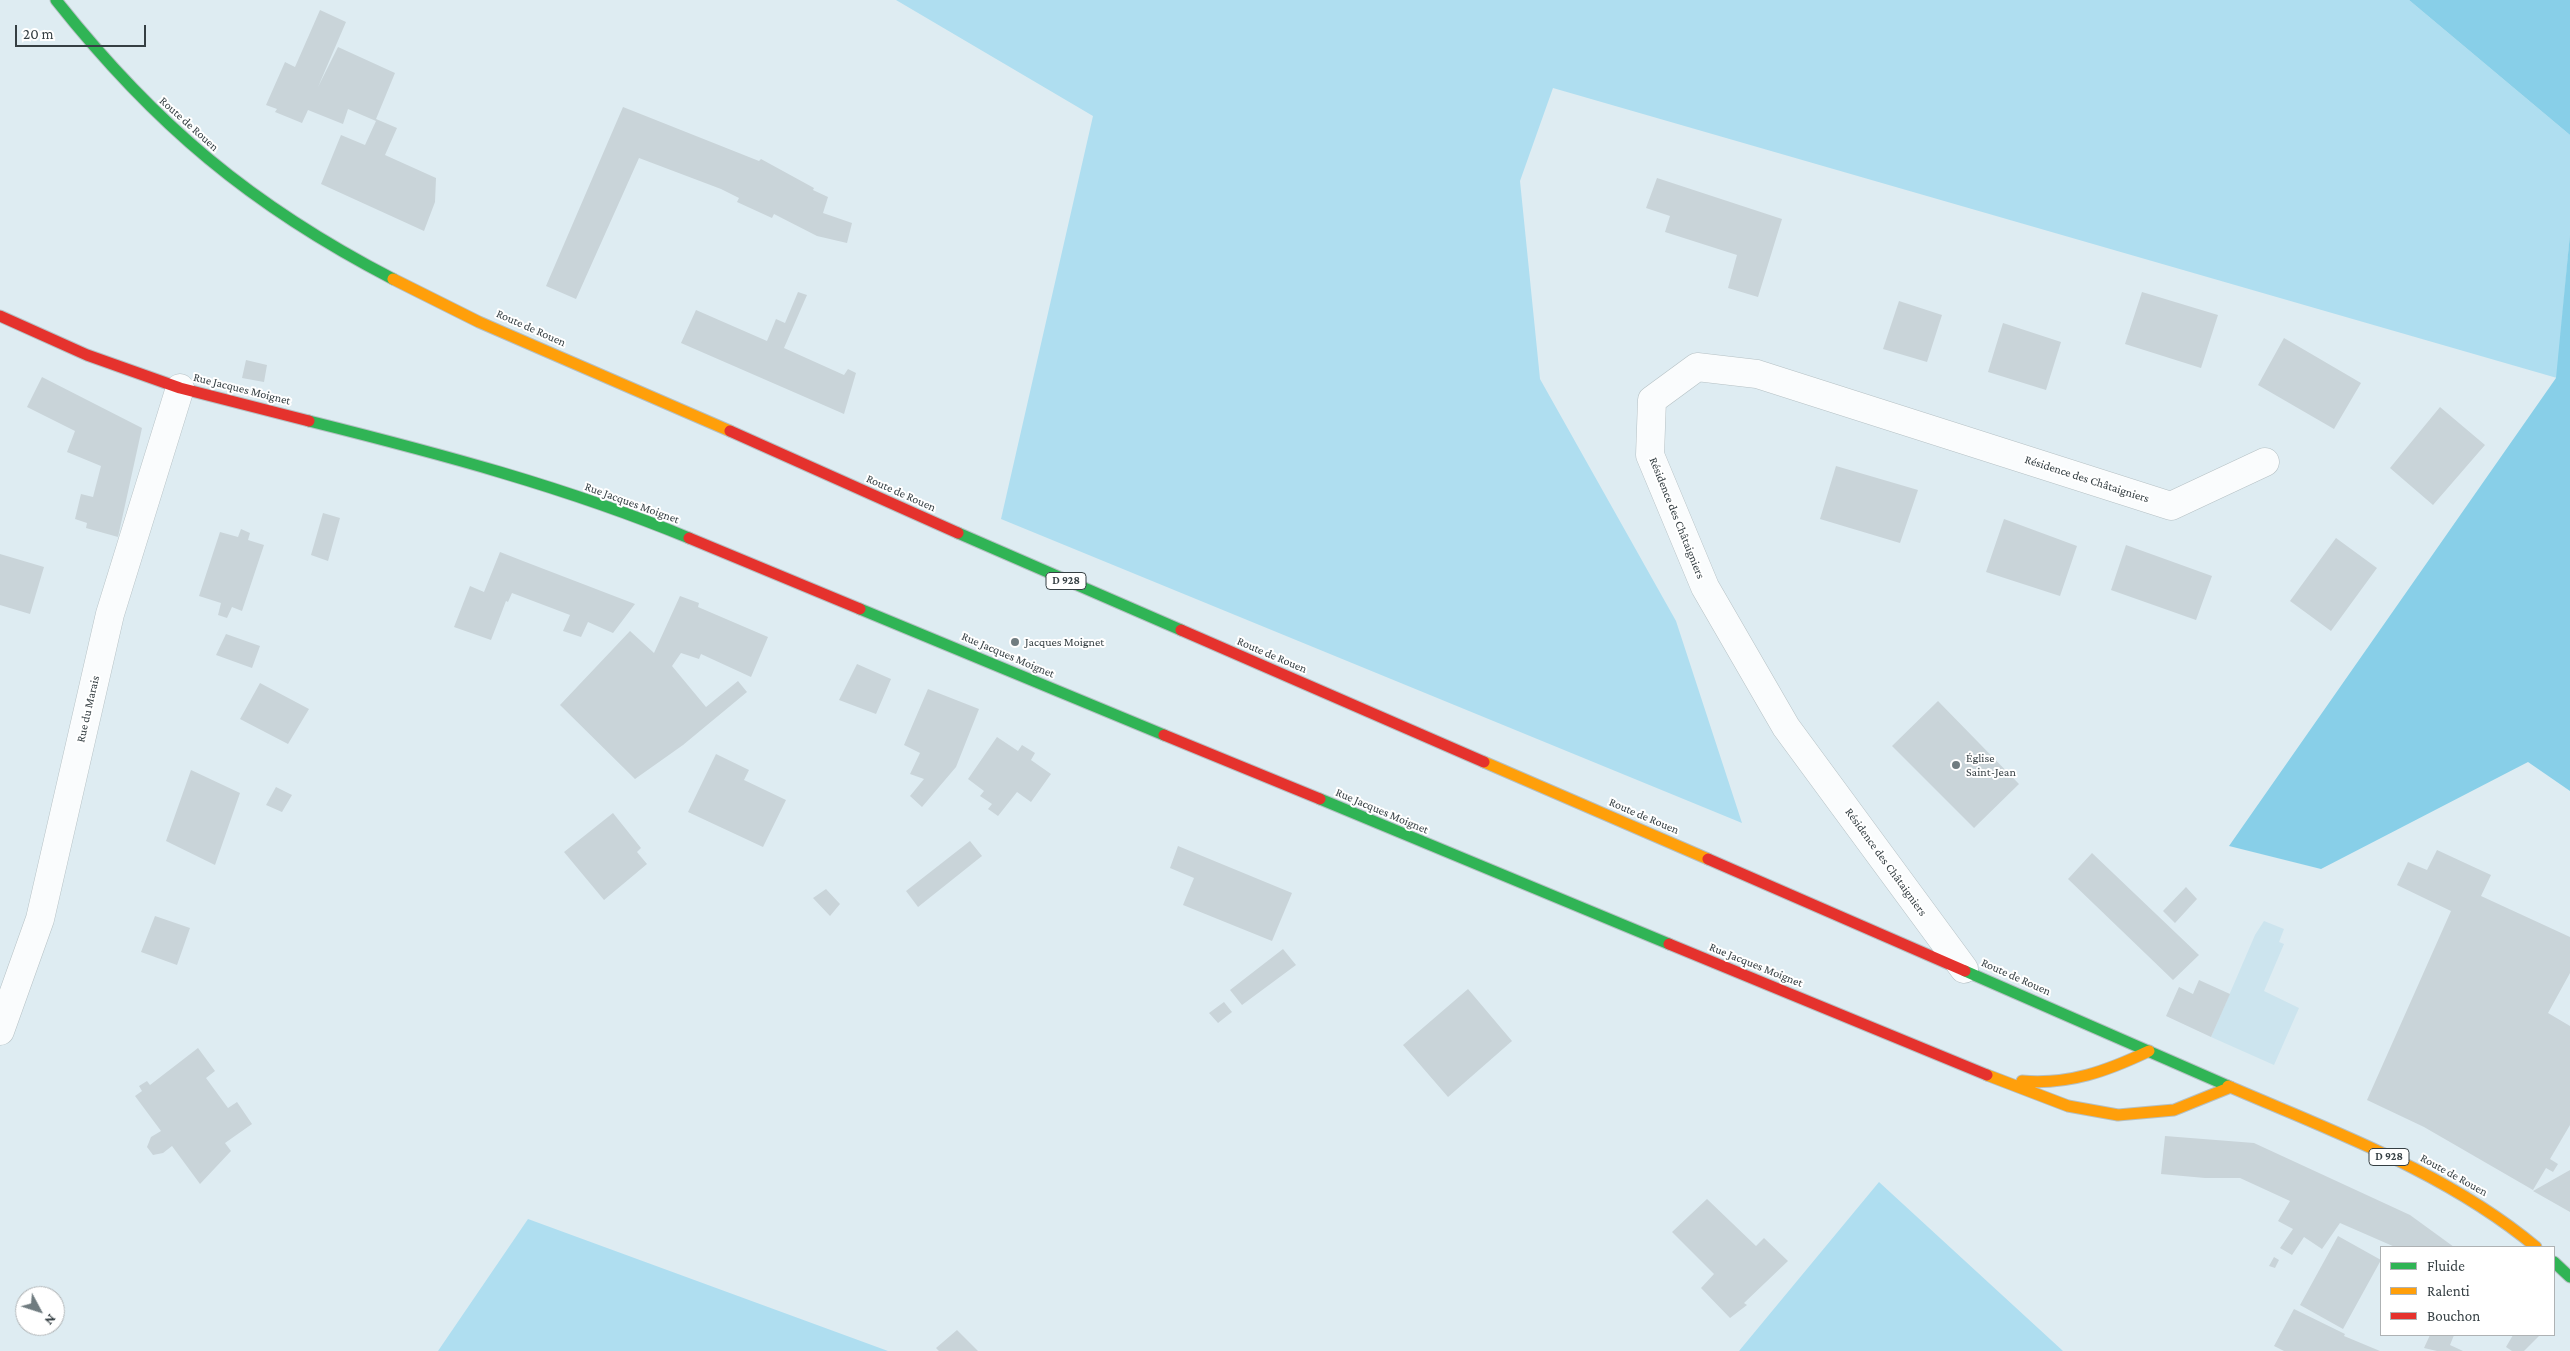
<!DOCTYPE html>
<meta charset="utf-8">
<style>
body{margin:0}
#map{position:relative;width:2570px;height:1351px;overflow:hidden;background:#deecf2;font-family:"Crimson Pro",serif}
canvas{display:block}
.legend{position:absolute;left:2380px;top:1246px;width:175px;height:90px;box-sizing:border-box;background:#fff;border:1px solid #aeb2b4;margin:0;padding:6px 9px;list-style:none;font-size:15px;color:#353f43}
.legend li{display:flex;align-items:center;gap:10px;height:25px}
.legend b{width:25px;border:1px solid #aeb2b4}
.north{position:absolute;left:15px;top:1286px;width:50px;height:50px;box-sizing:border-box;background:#fff;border:1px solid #aeb2b4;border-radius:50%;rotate:130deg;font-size:14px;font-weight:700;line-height:20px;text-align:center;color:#353f43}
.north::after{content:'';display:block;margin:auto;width:18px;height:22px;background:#707c80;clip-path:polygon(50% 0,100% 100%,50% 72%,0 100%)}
.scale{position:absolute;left:15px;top:25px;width:131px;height:22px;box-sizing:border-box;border:2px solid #353f43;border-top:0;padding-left:6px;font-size:15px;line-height:18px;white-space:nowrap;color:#353f43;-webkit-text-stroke:4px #fff;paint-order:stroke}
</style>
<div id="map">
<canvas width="2570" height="1351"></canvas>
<ul class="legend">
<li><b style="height:6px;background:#30b455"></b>Fluide</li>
<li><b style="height:6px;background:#ff9f0a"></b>Ralenti</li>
<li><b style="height:6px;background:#e5322d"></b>Bouchon</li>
</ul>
<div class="north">N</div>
<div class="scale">20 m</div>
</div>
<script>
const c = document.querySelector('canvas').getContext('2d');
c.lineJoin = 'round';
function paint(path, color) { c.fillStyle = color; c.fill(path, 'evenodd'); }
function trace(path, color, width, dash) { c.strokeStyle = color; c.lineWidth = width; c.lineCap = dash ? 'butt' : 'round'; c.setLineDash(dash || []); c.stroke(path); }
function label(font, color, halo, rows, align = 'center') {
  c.font = font + ' "Crimson Pro",serif'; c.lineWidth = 4; c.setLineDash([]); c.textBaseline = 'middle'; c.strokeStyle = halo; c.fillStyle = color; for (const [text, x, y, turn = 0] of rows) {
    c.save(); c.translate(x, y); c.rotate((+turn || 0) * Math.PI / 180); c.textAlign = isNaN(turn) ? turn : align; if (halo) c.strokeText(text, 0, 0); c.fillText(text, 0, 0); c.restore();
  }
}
const built = new Path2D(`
 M 2264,921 L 2284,929 L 2279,942 L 2284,944 L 2264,991 L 2299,1008 L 2274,1065 L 2211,1037 L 2255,935 Z`);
const green = new Path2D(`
 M 896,0 L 2409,0 L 2570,135 L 2570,234 L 2557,378 L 1553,88 L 1520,181 L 1540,379 L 1676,621 L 1742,823 L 1001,519 L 1093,116 Z
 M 1879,1182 L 2063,1351 L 1739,1351 Z
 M 528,1219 L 888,1351 L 438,1351 Z`);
const forest = new Path2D(`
 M 2409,0 L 2570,0 L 2570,135 Z
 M 2570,234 L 2570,791 L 2528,762 L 2321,869 L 2229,846 L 2556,378 Z`);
const building = new Path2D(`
 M 320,10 L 346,22 L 318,87 L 338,47 L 395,73 L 376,119 L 397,128 L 385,155 L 436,178 L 435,202 L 424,231 L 321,184 L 341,135 L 365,145 L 376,121 L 348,109 L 343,124 L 308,110 L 302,123 L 275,112 L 277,109 L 266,105 L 285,62 L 295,67 Z
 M 623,107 L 759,161 L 761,159 L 814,188 L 813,190 L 828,197 L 823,213 L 852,223 L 847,243 L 817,236 L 774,214 L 772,218 L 737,202 L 739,198 L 721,189 L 639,158 L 576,299 L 546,286 Z
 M 1657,178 L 1782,219 L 1758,297 L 1728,288 L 1737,255 L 1665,232 L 1670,216 L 1646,208 Z
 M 798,292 L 807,295 L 784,348 L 844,375 L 848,369 L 856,373 L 844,414 L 681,343 L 696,310 L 767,341 L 776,319 L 785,323 Z
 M 2142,292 L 2218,315 L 2201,368 L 2125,344 Z
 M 1899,301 L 1942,315 L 1927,362 L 1883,349 Z
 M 2003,323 L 2061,342 L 2046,390 L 1988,372 Z
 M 2284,338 L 2361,383 L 2334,429 L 2258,385 Z
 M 246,360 L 267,365 L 264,382 L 242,378 Z
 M 42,377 L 142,428 L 118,537 L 86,528 L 87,523 L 75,519 L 81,494 L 93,497 L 101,466 L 67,452 L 75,431 L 27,407 Z
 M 2440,407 L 2485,445 L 2433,505 L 2390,468 Z
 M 1836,466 L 1918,490 L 1900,543 L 1820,519 Z
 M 323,513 L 340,518 L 328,561 L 311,555 Z
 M 2004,519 L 2077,546 L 2060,596 L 1986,572 Z
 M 241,529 L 250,533 L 248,540 L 264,545 L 242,611 L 232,607 L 227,618 L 218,615 L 221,603 L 199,596 L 220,532 L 238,537 Z
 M 2336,538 L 2377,568 L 2331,631 L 2290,601 Z
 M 2126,545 L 2212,576 L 2196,620 L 2111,590 Z
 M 500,552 L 523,561 L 635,604 L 613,633 L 588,622 L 581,637 L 563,631 L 570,615 L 512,593 L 508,602 L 506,601 L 491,640 L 454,627 L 470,586 L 484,592 Z
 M 0,554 L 44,567 L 30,614 L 0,605 Z
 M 680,596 L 699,603 L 698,607 L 768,637 L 751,677 L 701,654 L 699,659 L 681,653 L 672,666 L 706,707 L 738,681 L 747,692 L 683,745 L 635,779 L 560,705 L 630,631 L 654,653 Z
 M 226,634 L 260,646 L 252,668 L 216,655 Z
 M 857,664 L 891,679 L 876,714 L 839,700 Z
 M 260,683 L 309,709 L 288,744 L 240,719 Z
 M 928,689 L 979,709 L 956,767 L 922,807 L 910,796 L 924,779 L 910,774 L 920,753 L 904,745 Z
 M 1938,701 L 2019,784 L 1974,828 L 1892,746 Z
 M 997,737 L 1018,751 L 1022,745 L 1035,753 L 1031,760 L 1051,774 L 1031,802 L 1017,792 L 998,816 L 988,809 L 992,804 L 980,796 L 984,791 L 968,779 Z
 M 716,754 L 749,770 L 744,780 L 786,800 L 763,847 L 688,812 Z
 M 191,770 L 240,793 L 215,865 L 166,841 Z
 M 276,787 L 292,795 L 282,812 L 266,805 Z
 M 613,813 L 641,848 L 637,852 L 647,864 L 604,900 L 564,852 Z
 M 970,841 L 982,856 L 918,907 L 906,891 Z
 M 1178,846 L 1292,893 L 1272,941 L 1183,905 L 1194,878 L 1170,868 Z
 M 2437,850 L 2491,875 L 2481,896 L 2570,937 L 2570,973 L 2548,1013 L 2570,1026 L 2570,1125 L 2550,1159 L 2558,1164 L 2553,1172 L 2546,1168 L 2533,1190 L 2424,1127 L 2367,1100 L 2451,911 L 2397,885 L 2408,862 L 2427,870 Z
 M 2092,853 L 2199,955 L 2173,980 L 2068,879 Z
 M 2186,887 L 2197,899 L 2175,923 L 2163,911 Z
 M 826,889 L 840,904 L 830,916 L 813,898 Z
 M 155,916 L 190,928 L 177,965 L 141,952 Z
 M 1283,949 L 1296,965 L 1242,1005 L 1230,990 Z
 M 2199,980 L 2230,994 L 2211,1037 L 2166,1016 L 2179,987 L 2193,994 Z
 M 1468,989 L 1512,1041 L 1448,1097 L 1403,1045 Z
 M 1224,1002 L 1232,1012 L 1218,1023 L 1209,1013 Z
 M 198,1048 L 215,1071 L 206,1078 L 228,1108 L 237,1102 L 252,1124 L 225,1143 L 231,1151 L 200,1184 L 172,1146 L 163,1153 L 153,1155 L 147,1147 L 151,1137 L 161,1131 L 135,1096 L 142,1091 L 139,1086 L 147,1081 L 150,1085 Z
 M 2165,1136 L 2254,1143 L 2410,1215 L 2454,1247 L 2395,1247 L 2340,1223 L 2322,1249 L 2304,1237 L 2292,1255 L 2280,1248 L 2293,1229 L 2278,1221 L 2290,1201 L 2240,1178 L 2205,1178 L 2161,1174 Z
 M 2570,1170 L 2570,1212 L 2533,1191 Z
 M 1707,1199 L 1756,1246 L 1764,1238 L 1788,1261 L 1744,1303 L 1747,1305 L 1730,1318 L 1701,1288 L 1714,1274 L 1672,1232 Z
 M 2338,1236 L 2381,1260 L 2343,1329 L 2300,1305 Z
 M 2274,1257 L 2279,1260 L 2275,1268 L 2269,1266 Z
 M 2294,1309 L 2345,1334 L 2344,1336 L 2380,1351 L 2284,1351 L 2274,1346 Z
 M 957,1330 L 978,1351 L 939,1351 L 936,1348 Z
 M 2430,1335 L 2454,1335 L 2450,1345 L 2463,1351 L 2437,1351 L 2424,1348 Z
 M 2513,1335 L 2540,1335 L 2524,1351 L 2512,1351 L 2506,1347 Z`);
const street = new Path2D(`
 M 1964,969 L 1786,727 L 1705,587 L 1650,455 L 1652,400 L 1697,367 L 1757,374 L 2171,506 L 2265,462
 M 0,1031 L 40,919 L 110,614 L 180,388`);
const fast = new Path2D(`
 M 56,0 C 155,125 252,206 393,279
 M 309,421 C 437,453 566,487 689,538
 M 958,533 L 1181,630
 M 860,609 L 1164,735
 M 1320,799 L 1669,944
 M 1965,971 L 2228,1086
 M 2554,1262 L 2570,1277`);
const slow = new Path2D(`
 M 393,279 L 479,322 L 730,431
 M 1484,762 L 1708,859
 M 1987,1075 L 2068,1106 L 2118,1115 L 2174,1110 L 2231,1087
 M 2022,1081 C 2069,1085 2107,1071 2149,1051
 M 2228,1086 C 2334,1132 2446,1172 2536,1247`);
const jam = new Path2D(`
 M 0,316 L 87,355 L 180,388 L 309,421
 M 730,431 L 958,533
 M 689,538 L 860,609
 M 1181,630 L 1484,762
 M 1164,735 L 1320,799
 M 1708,859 L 1965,971
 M 1669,944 L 1987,1075`);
const markers = [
 [1015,642,5,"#707c80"],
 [1956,765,5,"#707c80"]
];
const shields = [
 [1066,581,40],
 [2389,1157,40]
];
const shieldNames = [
 ["D 928",1066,581],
 ["D 928",2389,1157]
];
const streetNames = [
 ["Route de Rouen",189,124,42],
 ["Route de Rouen",531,328,24],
 ["Rue Jacques Moignet",242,389,14],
 ["Résidence des Châtaigniers",2087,479,18],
 ["Route de Rouen",901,493,24],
 ["Rue Jacques Moignet",632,503,20],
 ["Résidence des Châtaigniers",1677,518,68],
 ["Rue Jacques Moignet",1008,655,23],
 ["Route de Rouen",1272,655,23],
 ["Rue du Marais",88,709,-77],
 ["Rue Jacques Moignet",1382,811,23],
 ["Route de Rouen",1644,816,23],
 ["Résidence des Châtaigniers",1886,862,54],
 ["Rue Jacques Moignet",1756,965,22],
 ["Route de Rouen",2016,977,24],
 ["Route de Rouen",2454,1175,29]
];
const poiNames = [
 ["Jacques Moignet",1025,642],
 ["Église",1966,758],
 ["Saint-Jean",1966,772]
];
paint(built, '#cce4ee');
paint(green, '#afdef0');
paint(forest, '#88cfe8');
paint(building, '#c9d4d9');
trace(street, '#b5c0c4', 29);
trace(fast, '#b5c0c4', 13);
trace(slow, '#b5c0c4', 13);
trace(jam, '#b5c0c4', 13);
trace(street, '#fafcfd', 28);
trace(fast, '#30b455', 11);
trace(slow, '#ff9f0a', 11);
trace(jam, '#e5322d', 11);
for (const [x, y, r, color] of markers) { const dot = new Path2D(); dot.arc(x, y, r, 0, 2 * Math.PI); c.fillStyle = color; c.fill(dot); trace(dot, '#fff', 2); }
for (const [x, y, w] of shields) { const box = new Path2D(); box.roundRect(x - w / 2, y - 8.5, w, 17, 4); c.fillStyle = '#fff'; c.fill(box); trace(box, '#353f43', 1); }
label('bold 11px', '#353f43', null, shieldNames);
label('12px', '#353f43', '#fff', streetNames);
label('12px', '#353f43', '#fff', poiNames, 'left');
</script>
